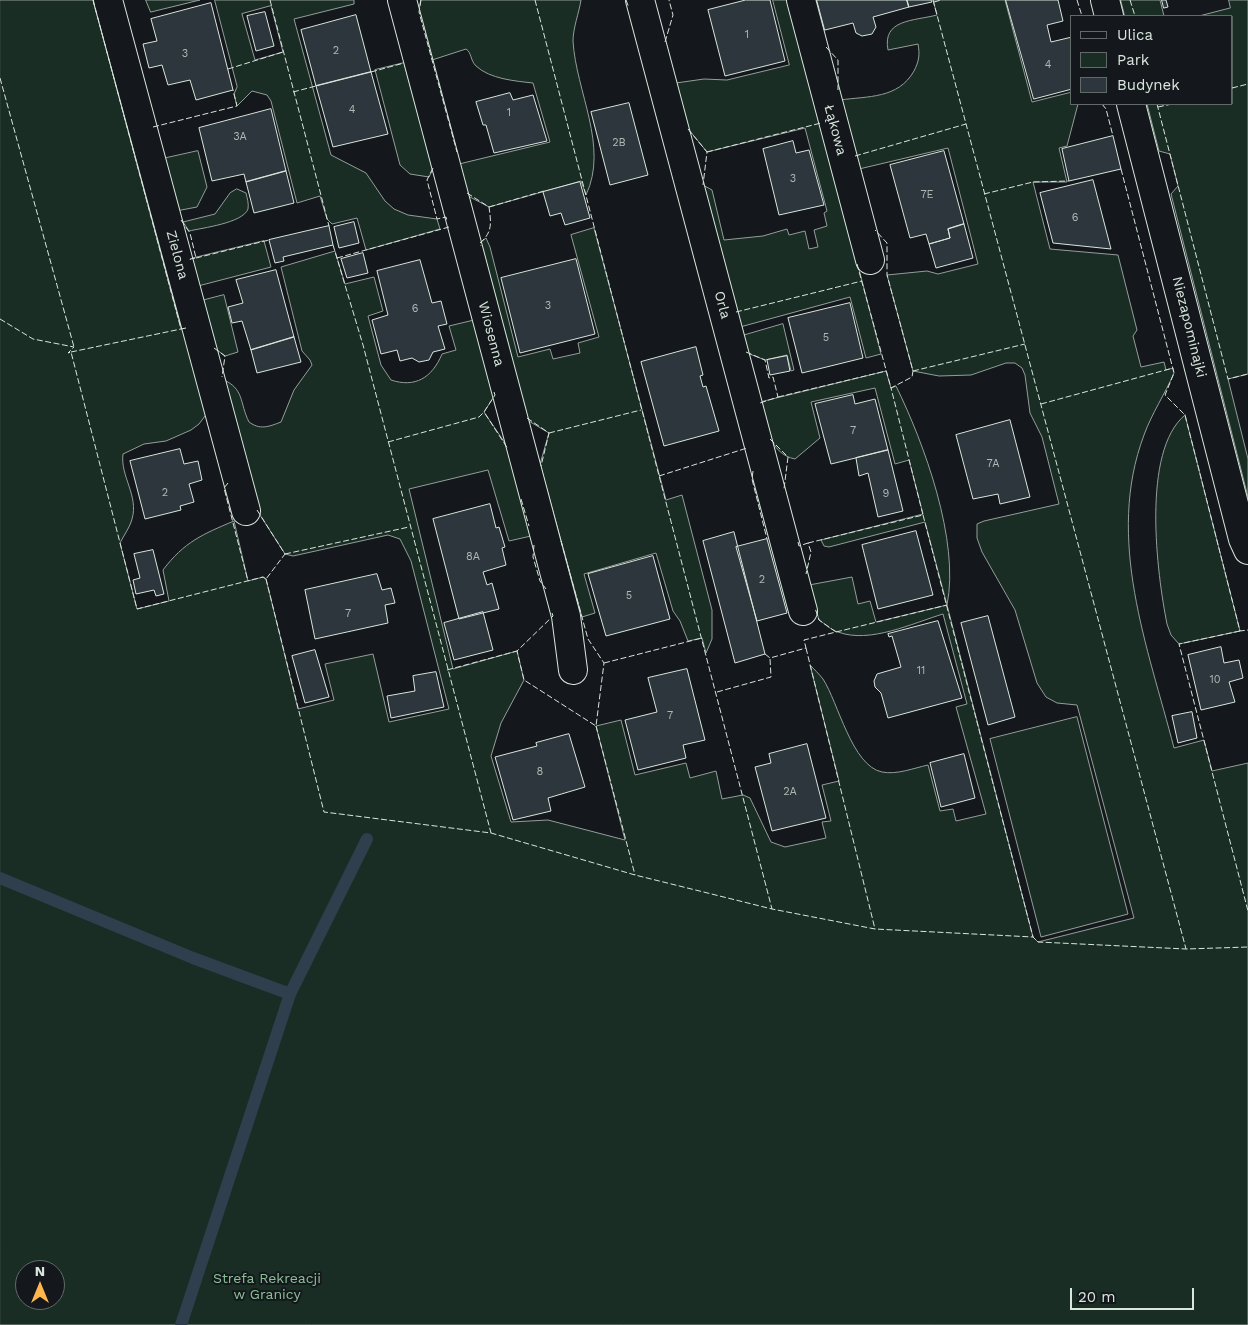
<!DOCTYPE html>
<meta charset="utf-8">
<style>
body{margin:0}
#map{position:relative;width:1248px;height:1325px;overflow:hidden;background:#14181c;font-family:"Work Sans",sans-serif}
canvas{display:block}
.legend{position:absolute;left:1070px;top:15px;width:162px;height:90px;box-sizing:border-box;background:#14181c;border:1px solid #626a69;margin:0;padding:6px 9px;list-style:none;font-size:15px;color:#d8e6dc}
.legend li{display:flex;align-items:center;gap:10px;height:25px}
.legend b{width:25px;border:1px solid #626a69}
.north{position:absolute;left:15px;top:1260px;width:50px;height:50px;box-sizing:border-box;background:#14181c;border:1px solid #626a69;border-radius:50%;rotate:0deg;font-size:14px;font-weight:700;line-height:20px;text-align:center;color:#d8e6dc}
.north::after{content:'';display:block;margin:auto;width:18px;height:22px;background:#ffb74d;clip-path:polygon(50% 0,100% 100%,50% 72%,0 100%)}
.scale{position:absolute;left:1070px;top:1288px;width:124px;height:22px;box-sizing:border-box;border:2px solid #d8e6dc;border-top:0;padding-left:6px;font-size:15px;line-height:18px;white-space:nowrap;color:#d8e6dc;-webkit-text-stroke:4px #14181c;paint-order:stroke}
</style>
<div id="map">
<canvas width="1248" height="1325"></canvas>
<ul class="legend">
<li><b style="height:6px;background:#14181c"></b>Ulica</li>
<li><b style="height:14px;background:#1a2d24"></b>Park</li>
<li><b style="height:14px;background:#2c363c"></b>Budynek</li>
</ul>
<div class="north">N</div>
<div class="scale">20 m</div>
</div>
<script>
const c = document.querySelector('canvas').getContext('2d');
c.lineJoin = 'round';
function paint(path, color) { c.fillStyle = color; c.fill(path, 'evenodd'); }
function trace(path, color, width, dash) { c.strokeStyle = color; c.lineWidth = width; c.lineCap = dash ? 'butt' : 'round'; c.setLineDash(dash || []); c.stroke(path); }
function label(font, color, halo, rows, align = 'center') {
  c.font = font + ' "Work Sans",sans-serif'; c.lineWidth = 4; c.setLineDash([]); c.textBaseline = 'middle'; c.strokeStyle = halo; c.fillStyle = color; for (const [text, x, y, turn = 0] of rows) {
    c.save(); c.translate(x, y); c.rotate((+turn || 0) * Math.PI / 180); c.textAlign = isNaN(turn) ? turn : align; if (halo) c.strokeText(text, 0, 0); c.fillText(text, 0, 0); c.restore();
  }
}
const green = new Path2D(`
 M 0,0 L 93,0 L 181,328 L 187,327 L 211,408 L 199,424 L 191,430 L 166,441 L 144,444 L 123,454 C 120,476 139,496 132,519 C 130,527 124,535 120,543 L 137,609 L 169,601 L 163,570 C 184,542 203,534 234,521 L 248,581 L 263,577 L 266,579 L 298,709 L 334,700 L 325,664 L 373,654 L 389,722 L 449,709 L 411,561 L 400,539 L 388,535 L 293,556 L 285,554 L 258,512 L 222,379 C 245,389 239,402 249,422 C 260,430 268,427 281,422 L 294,390 L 312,365 L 310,360 L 302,351 L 281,267 L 335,251 L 345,284 L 374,277 L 383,311 L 368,316 L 381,365 L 391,380 C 415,388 432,378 442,354 L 456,350 L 449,326 L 474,320 L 495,395 L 484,412 L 507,446 L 531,536 L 509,541 L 488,470 L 409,489 L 453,669 L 517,651 L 524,680 L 501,723 L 491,756 L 511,822 L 548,820 L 625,840 L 596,726 L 621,720 L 635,775 L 686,763 L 690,778 L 716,771 L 722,799 L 743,795 L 750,798 L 771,842 L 785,847 L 826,838 L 822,822 L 831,821 L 822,785 L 839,781 L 810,665 C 814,669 819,674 823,679 C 838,702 852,766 882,772 C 897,775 914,768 928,765 L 940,811 L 953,809 L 956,821 L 986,814 L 956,707 L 967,704 L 943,614 C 913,623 870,644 838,632 C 831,630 825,624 819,620 L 809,585 L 852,577 L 858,604 L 870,601 L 876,622 L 947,605 L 925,522 L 829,547 L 824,546 L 821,540 L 923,514 L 909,460 L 895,464 L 875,388 L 811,402 L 820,438 L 795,459 C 769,454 765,423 760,402 L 886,371 L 891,388 L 896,386 C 924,443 960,541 947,605 L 1033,937 L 1038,942 L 1134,918 L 1077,705 L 1057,703 L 1046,697 L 1037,683 L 1015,610 L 982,552 L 977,538 L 977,524 L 984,521 L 1059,504 L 1042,437 L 1030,413 L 1025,375 L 1022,368 L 1015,363 L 1006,363 L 971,375 L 939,376 L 913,371 L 887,275 L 927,271 L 938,274 L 978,264 L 948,148 L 859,169 L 840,100 C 868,96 898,99 914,71 C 919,61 920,55 918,44 L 888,50 C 882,19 914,21 937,15 L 933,0 L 1005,0 L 1032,102 L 1072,92 L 1072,104 L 1078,104 L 1067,146 L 1059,148 L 1067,182 L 1033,182 L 1050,249 L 1118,255 L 1137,330 L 1133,336 L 1141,367 L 1164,362 L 1166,370 L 1173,368 L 1174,373 C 1165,394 1152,413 1144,435 C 1105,539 1148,647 1174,748 L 1204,740 L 1212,771 L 1248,763 L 1248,1325 L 0,1325 ZM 25,1270 L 55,1270 L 55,1300 L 25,1300 Z
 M 146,0 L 200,0 L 151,12 Z
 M 215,0 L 354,0 L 354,4 L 294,19 L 331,155 L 366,173 L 385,201 L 394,209 L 408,215 L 437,219 L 440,229 L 366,250 L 357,218 L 332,224 L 327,219 L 320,196 L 297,203 L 271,101 L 267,95 L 252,91 L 237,106 L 234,94 L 237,87 ZM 271,6 L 283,52 L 255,60 L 242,14 Z
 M 421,0 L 581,0 C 579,13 573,28 573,41 C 576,92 609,146 586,195 L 581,181 L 489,207 L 468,196 L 459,164 L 550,142 L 533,83 C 515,81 490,79 476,66 C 470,60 472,53 466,49 L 432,60 L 419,12 Z
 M 773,0 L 789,0 L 881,354 L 866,358 L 850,297 L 740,327 L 703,185 L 712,190 L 724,240 L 763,236 L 787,229 L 789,235 L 805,231 L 809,249 L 818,247 L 814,230 L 827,226 L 824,213 L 827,211 L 805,128 L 707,152 L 689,130 L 676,83 L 704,79 L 727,80 L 789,65 Z
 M 1121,0 L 1160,0 L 1164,16 L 1125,16 Z
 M 1229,0 L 1248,0 L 1248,374 L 1228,379 L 1248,459 L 1248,497 L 1171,194 L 1178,186 L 1170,154 L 1159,151 L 1147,104 L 1232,104 L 1232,16 L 1199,16 L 1230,8 Z
 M 404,63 L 433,169 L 429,177 L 410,174 L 400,165 L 375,70 Z
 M 198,151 L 207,187 L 197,207 L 176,211 L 162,159 Z
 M 237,189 L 246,193 C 247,198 249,203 248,209 C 243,223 202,228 189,231 L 183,222 L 215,214 L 230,193 Z
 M 594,228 L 666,500 L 682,495 L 712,610 L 712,639 L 706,653 L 702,638 L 688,641 L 680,621 L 673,611 L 656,553 L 584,574 L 595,613 L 582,617 L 540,464 L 549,433 L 527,420 L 480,243 L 486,238 L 490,247 L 518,357 L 550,349 L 553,359 L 580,353 L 578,343 L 599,337 L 571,235 Z
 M 264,241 L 271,267 L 198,286 L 190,259 Z
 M 224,295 L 238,352 L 225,356 L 213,347 L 201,301 Z
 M 783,324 L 794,370 L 791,371 L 787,355 L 765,360 L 747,353 L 742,336 Z
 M 1185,415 L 1240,631 L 1179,644 L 1171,635 L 1167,624 C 1157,574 1141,451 1185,415 Z
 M 1077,717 L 1128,914 L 1041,937 L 990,739 Z`);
const stream = new Path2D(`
 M 0,878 L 193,958 L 290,994 L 181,1325
 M 290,994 L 367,839`);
const building = new Path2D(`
 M 746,0 L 770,0 L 785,61 L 725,76 L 708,10 Z
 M 817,0 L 907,0 L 909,7 L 873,17 L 876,27 L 872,34 L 862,36 L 856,33 L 853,23 L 825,30 Z
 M 907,0 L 931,0 L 932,2 L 909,7 Z
 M 1006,0 L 1058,0 L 1063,21 L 1047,25 L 1051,42 L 1072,37 L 1072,89 L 1034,99 Z
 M 1162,0 L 1166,0 L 1168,7 L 1164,8 Z
 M 211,3 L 233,90 L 196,100 L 190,80 L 168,85 L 162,65 L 149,68 L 143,44 L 157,41 L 151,19 Z
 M 265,12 L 274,46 L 256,51 L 247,16 Z
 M 356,15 L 371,72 L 316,86 L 301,30 Z
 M 371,72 L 388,134 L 333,147 L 316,86 Z
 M 510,93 L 513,100 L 533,95 L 547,141 L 494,153 L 486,125 L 483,125 L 476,102 Z
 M 629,103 L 648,175 L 610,185 L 591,112 Z
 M 271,109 L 286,171 L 246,182 L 244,174 L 212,181 L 199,128 Z
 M 1113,136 L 1121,169 L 1069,181 L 1062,149 Z
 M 793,141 L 796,153 L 809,150 L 824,205 L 779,215 L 763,149 Z
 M 944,151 L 964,224 L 948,229 L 950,238 L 929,244 L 926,234 L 910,238 L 890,165 Z
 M 286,171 L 294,203 L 254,213 L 246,182 Z
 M 1093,180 L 1111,249 L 1053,243 L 1040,193 Z
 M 580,182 L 590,218 L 565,225 L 561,213 L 550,216 L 543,192 Z
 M 354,222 L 359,243 L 339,248 L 334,227 Z
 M 964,224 L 973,258 L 936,268 L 929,244 L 950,238 L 948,229 Z
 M 329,226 L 333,245 L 283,257 L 284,261 L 275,263 L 269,240 Z
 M 363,253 L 368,273 L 347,278 L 341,259 Z
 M 576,259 L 595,334 L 520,353 L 501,278 Z
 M 420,260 L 432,303 L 441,301 L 447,324 L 438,326 L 445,349 L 433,352 L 429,360 L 419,362 L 412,358 L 400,361 L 397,350 L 381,354 L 372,320 L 388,315 L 377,271 Z
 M 276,270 L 294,337 L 251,350 L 242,321 L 232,323 L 228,307 L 243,303 L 236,280 Z
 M 850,303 L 863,358 L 802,373 L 788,318 Z
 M 294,337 L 301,362 L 257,373 L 251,350 Z
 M 696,347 L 703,375 L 700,376 L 703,387 L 706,386 L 719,431 L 664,446 L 641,362 Z
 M 787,356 L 790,371 L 770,375 L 767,360 Z
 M 853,395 L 855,404 L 875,399 L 888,450 L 831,464 L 815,404 Z
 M 1010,420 L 1030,497 L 1000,504 L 998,494 L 973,499 L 956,435 Z
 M 180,449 L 184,464 L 198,461 L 202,480 L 189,484 L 194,502 L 180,506 L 181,510 L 145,519 L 130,461 Z
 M 888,450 L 903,511 L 878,517 L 868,473 L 859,476 L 856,458 Z
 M 490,504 L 496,528 L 499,527 L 505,547 L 502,548 L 506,565 L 483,572 L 487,585 L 492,583 L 499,609 L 459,619 L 433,519 Z
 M 916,531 L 933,595 L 878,609 L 862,545 Z
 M 734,532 L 765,654 L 735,663 L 703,541 Z
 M 767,539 L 787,613 L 757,621 L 736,547 Z
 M 153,550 L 164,594 L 156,596 L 154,590 L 136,594 L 133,580 L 140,578 L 134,554 Z
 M 653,556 L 670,619 L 606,636 L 588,574 Z
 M 377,574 L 382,590 L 391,588 L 395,603 L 385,605 L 388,623 L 315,639 L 305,590 Z
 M 483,612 L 493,650 L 454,660 L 444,623 Z
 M 988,616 L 1015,717 L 988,725 L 961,623 Z
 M 938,621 L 962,698 L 888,718 L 881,693 L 875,687 L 874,681 L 877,674 L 901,667 L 892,636 L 889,637 L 888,634 Z
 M 1221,647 L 1224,663 L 1239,660 L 1243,678 L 1229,682 L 1235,702 L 1201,710 L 1188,655 Z
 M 315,650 L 329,697 L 305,703 L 292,656 Z
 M 687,669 L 705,740 L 683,745 L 686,758 L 638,770 L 625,720 L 657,712 L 648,678 Z
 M 436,672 L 444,707 L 391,718 L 387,696 L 415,691 L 413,676 Z
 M 1192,712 L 1197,738 L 1178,743 L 1172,716 Z
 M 569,734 L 585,787 L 548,798 L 551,811 L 513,820 L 495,757 L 537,746 L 536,743 Z
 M 807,744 L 826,818 L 772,831 L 755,767 L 771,763 L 769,754 Z
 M 964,754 L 975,798 L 941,807 L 930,763 Z`);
const minor = new Path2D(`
 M 108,0 L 246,511
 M 402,0 L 566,616 L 573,670
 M 640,0 L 803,611
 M 801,0 L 870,260
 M 1105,0 L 1109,16
 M 1131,104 L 1243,539 L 1248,550`);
const fence = new Path2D(`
 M 93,0 L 181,329 L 186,328
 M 270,0 L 329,226
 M 421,0 L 419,12 L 457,152
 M 535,0 L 772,909
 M 626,0 L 629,8
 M 933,0 L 1186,949
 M 1077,0 L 1082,16
 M 1130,0 L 1135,16
 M 934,2 L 941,0
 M 665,42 L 673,15 L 669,0
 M 826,47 L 838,60 L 838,90
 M 228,69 L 283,52
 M 371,72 L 404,63
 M 0,78 L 74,347
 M 1232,88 L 1248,84
 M 293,92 L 316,86
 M 1102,104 L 1106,109 L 1113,136
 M 1157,104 L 1228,379 L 1248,374
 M 1158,107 L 1172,104
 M 153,127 L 237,106 L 233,90
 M 688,129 L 707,152 L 703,185
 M 707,152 L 821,123
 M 855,156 L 966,124
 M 433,168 L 427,180 L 437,219 L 446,217 L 447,221
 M 1121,169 L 1174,373 L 1165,395 L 1185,415 L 1240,631 L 1248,630
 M 467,193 L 489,207 C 491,222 493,232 480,243 L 481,246
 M 984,194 L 1033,182 L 1069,181
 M 489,207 L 544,191
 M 181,220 L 190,233 L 196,258 L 190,259 L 191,261
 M 333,245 L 363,345 L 491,833
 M 196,258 L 269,240
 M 337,258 L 449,227
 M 857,264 L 891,388 L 912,377 L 913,371 L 887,275 L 887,243 L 875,230
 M 736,312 L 862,281
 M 0,319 L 33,339 L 74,347 L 68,353 L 71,352 L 137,609 L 263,577 L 266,579
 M 214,348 L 225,356 L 222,377
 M 71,352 L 181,329
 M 746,352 L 765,360 L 769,378 L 773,377 L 778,397 L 760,403
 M 913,371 L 1025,344
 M 494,392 L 495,395 L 484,412 L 508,449
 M 778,397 L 886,371
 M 1041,404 L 1173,368
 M 527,418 L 549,433 L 541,466
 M 549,433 L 641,410
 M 770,439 L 788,457 L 784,489
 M 388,442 L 479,417 L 484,412
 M 753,471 L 752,479 L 767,539
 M 659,476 L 747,448
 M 228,483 L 224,488 L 248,581
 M 521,499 L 529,526
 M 257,510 L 285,554 L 266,579
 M 923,515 L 1033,937
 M 798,542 L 799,546 L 808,543 L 811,552 L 806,574
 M 808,543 L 923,515 L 891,388
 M 534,545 L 533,557 L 540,581 L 546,589
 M 285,554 L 409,527
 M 266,579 L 324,812 L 491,833 L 635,875 L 772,909 L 875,929 L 1033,937 L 1038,942 L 1186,949 L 1248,947
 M 552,613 L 553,616 L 517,651 L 524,680 L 596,726 L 604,663 L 588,639 L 561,541
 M 1240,631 L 1179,644 L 1248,911
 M 836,632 L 947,605
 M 806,648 L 875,929
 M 765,654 L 770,658 L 806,648 L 804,640 L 836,632 L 819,620 L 815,608
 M 604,663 L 702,638
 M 447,670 L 517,651
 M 717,692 L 771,677 L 770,658
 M 596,726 L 635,875`);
const numberNames = [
 ["1",747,35],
 ["2",336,51],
 ["3",185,54],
 ["4",1048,65],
 ["4",352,110],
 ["1",509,113],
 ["3A",240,137],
 ["2B",619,143],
 ["3",793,179],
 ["7E",927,195],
 ["6",1075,218],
 ["3",548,306],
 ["6",415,309],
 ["5",826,338],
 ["7",853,431],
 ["7A",993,464],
 ["2",165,493],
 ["9",886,494],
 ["8A",473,557],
 ["2",762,580],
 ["5",629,596],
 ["7",348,614],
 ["11",921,671],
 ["10",1215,680],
 ["7",670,716],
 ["8",540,772],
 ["2A",790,792]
];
const streetNames = [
 ["Łąkowa",835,130,75],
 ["Zielona",177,255,75],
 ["Orla",722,305,75],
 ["Niezapominajki",1189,327,76],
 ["Wiosenna",491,334,75]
];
const parkNames = [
 ["Strefa Rekreacji",267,1279],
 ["w Granicy",267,1295]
];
paint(green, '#1a2d24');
trace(green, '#939e99', 1);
trace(stream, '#2f3f4d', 12);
paint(building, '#2c363c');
trace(building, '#d8e6dc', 1);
trace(minor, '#d8e6dc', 30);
trace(minor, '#14181c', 28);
trace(fence, '#d8e6dc', 1, [6, 2.5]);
label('11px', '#adbab4', null, numberNames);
label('14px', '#d8e6dc', '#14181c', streetNames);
label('14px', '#8ac095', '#14181c', parkNames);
</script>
